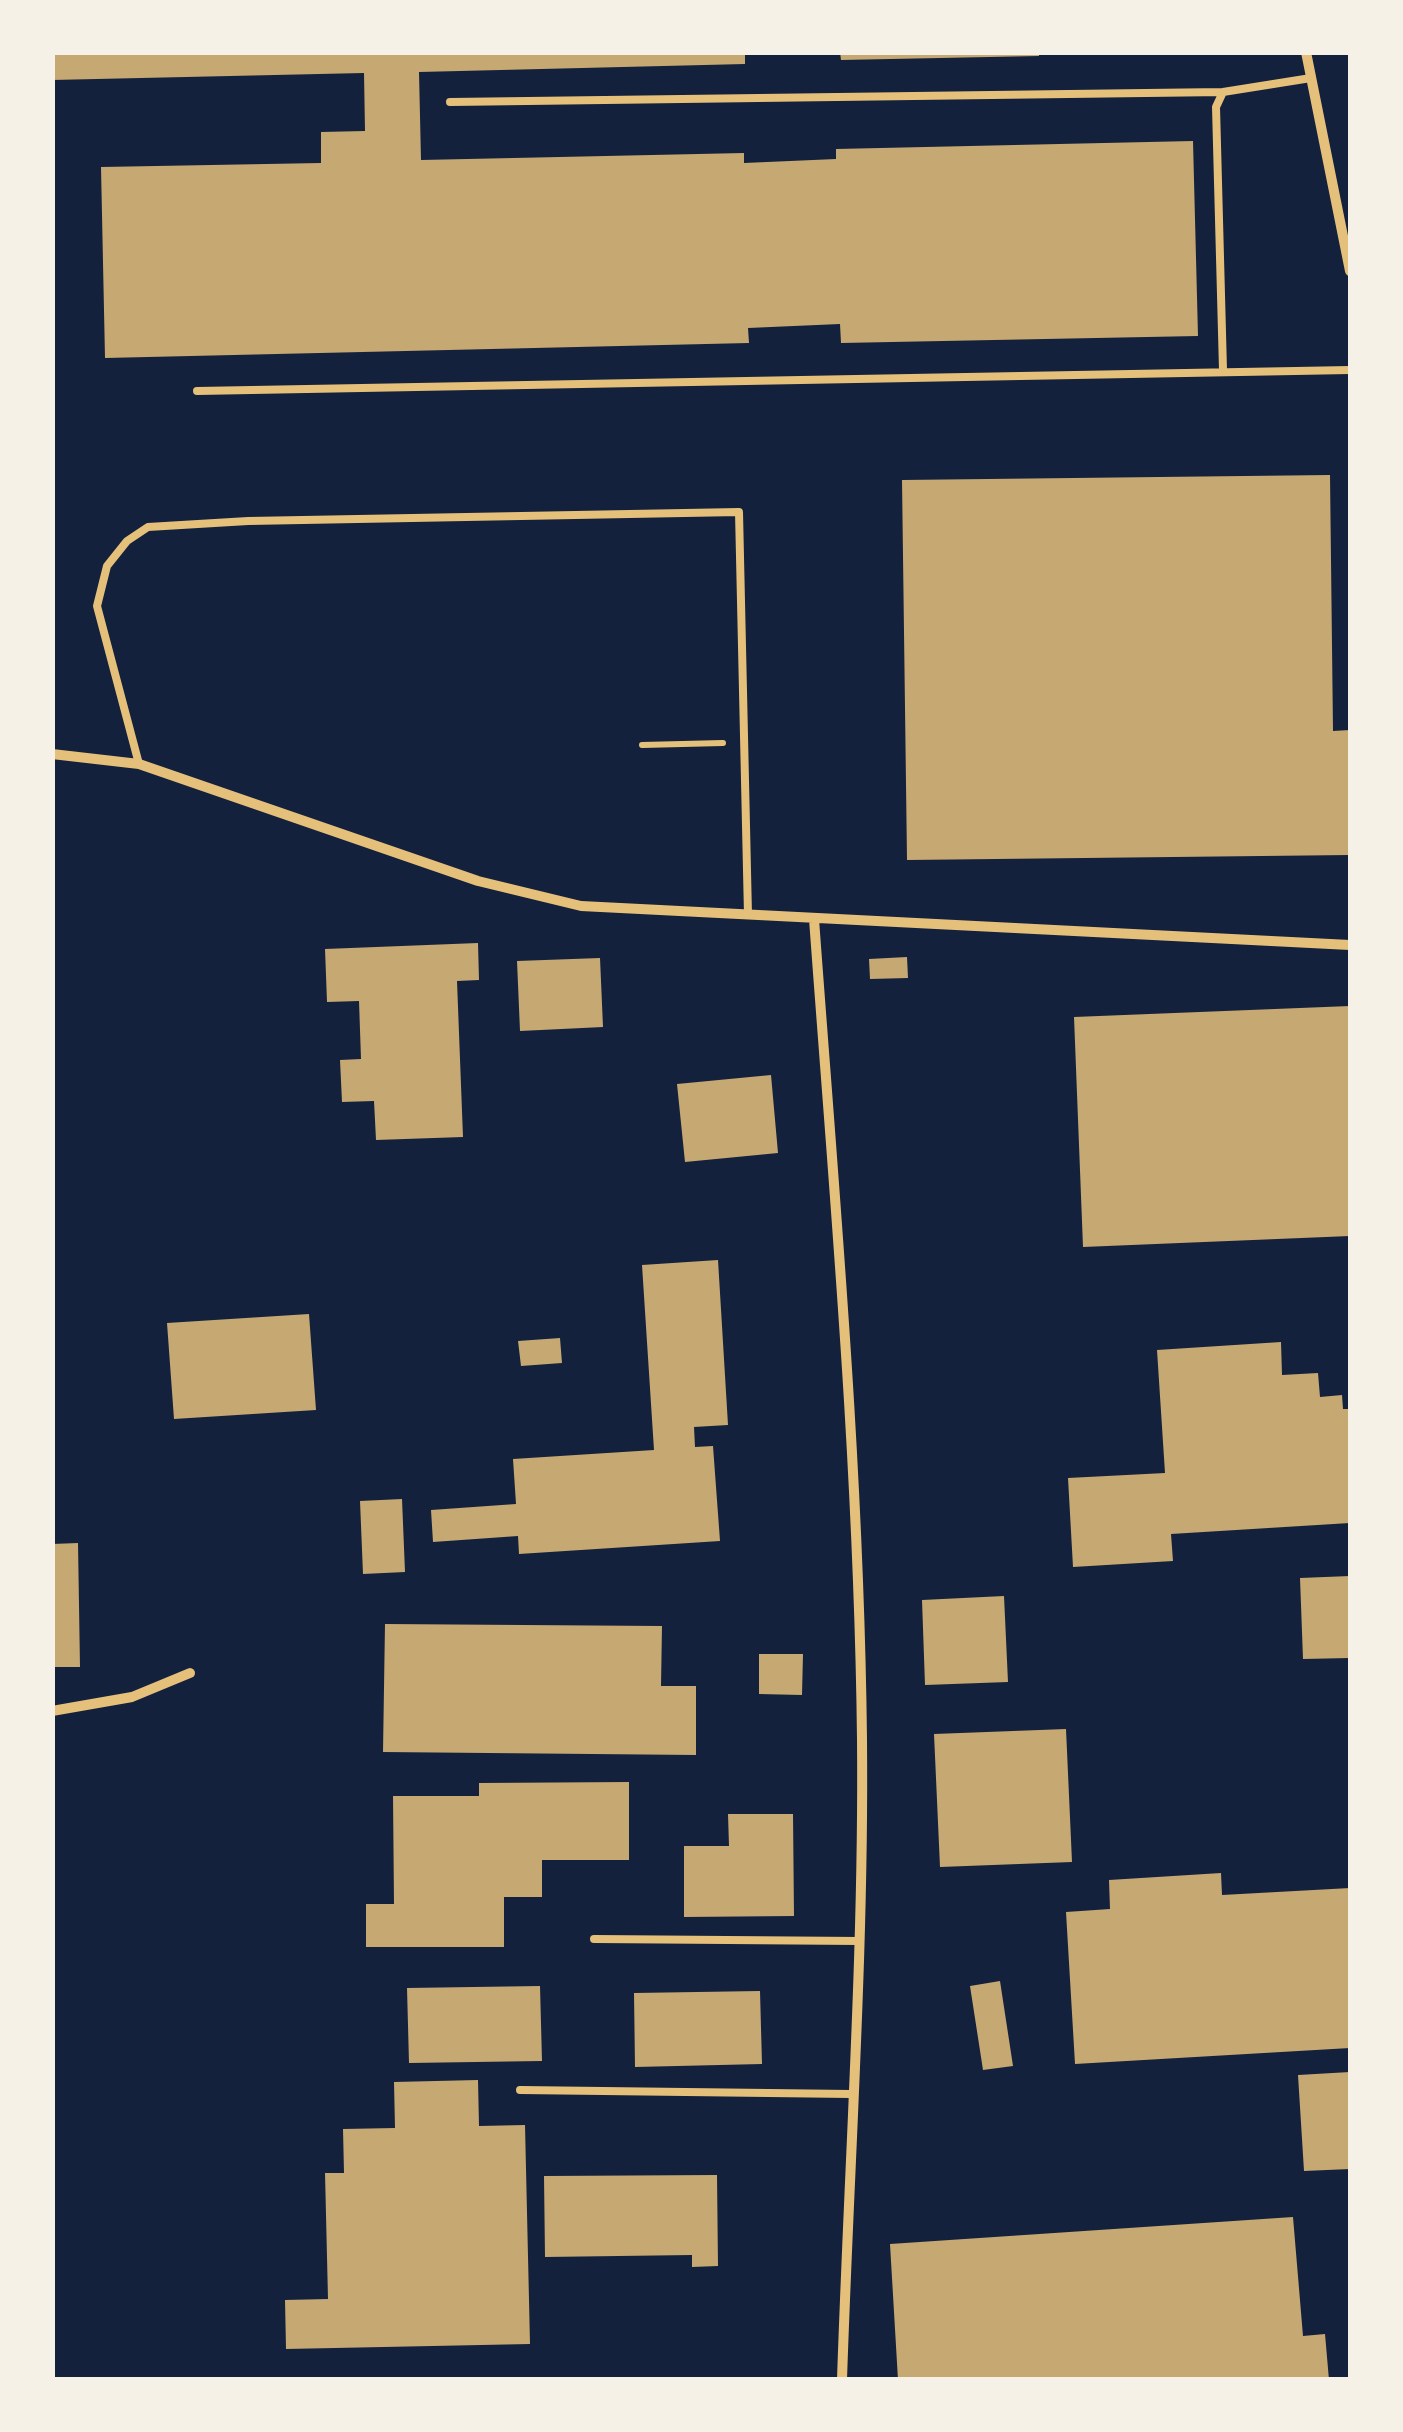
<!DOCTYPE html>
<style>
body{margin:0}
#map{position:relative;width:1403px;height:2432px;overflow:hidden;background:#14213d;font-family:Commissioner,sans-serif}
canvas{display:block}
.frame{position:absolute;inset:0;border:55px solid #f6f1e7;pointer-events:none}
</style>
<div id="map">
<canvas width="1403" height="2432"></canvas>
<div class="frame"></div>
</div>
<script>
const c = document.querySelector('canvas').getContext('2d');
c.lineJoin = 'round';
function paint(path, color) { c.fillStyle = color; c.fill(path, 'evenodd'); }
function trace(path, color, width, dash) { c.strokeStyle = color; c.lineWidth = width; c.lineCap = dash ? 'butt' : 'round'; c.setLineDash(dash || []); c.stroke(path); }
const building = new Path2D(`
 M 52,52 L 745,52 L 745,64 L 419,72 L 421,160 L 744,153 L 744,163 L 836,159 L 836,149 L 1193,141 L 1198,336 L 841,343 L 840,324 L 748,328 L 749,343 L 105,358 L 101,167 L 321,163 L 321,132 L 365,131 L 364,73 L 52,80 Z
 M 840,52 L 1039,52 L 1039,56 L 841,60 Z
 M 1330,475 L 1333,731 L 1350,730 L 1350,855 L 907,860 L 902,480 Z
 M 478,943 L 479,980 L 457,981 L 463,1137 L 376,1140 L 374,1101 L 342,1102 L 340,1060 L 361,1059 L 359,1001 L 327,1002 L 325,949 Z
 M 907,957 L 908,978 L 870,979 L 869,959 Z
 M 600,958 L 603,1027 L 520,1031 L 517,961 Z
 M 1350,1006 L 1350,1236 L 1083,1247 L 1074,1017 Z
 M 771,1075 L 778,1153 L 685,1162 L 677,1084 Z
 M 718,1260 L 728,1425 L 694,1427 L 695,1447 L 713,1446 L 720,1541 L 519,1554 L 518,1536 L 433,1542 L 431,1510 L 516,1504 L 513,1459 L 654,1450 L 642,1265 Z
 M 309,1314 L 316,1410 L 174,1419 L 167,1323 Z
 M 560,1338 L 562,1363 L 521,1366 L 518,1341 Z
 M 1281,1342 L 1282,1375 L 1318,1373 L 1320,1397 L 1342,1395 L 1343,1409 L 1350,1409 L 1350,1523 L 1171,1534 L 1173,1561 L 1073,1567 L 1068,1478 L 1165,1473 L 1157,1350 Z
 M 402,1499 L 405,1572 L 363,1574 L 360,1501 Z
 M 78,1543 L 80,1667 L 52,1667 L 52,1544 Z
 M 1350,1576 L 1350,1658 L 1303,1659 L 1300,1578 Z
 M 1004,1596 L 1008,1682 L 925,1685 L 922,1600 Z
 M 385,1624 L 662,1626 L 661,1686 L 696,1686 L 696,1755 L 383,1752 Z
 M 759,1654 L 803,1654 L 802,1695 L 759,1694 Z
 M 1066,1729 L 1072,1862 L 940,1867 L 934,1734 Z
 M 629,1782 L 629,1860 L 542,1860 L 542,1897 L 504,1897 L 504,1947 L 366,1947 L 366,1904 L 394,1904 L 393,1796 L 479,1796 L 479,1783 Z
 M 728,1814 L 793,1814 L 794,1916 L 684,1917 L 684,1846 L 729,1846 Z
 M 1221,1873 L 1222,1895 L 1350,1888 L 1350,2048 L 1075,2064 L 1066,1912 L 1110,1909 L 1109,1880 Z
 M 1000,1981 L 1013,2066 L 983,2070 L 970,1986 Z
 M 540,1986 L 542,2061 L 409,2063 L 407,1988 Z
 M 760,1991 L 762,2064 L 635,2067 L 634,1993 Z
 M 1350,2072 L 1350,2169 L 1304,2171 L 1298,2075 Z
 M 478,2080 L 479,2126 L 525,2125 L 530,2344 L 286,2349 L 285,2300 L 328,2299 L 325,2173 L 344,2173 L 343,2129 L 395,2128 L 394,2082 Z
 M 717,2175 L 718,2266 L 692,2267 L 692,2255 L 545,2257 L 544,2176 Z
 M 1293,2217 L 1303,2336 L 1325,2334 L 1329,2380 L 898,2380 L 890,2244 Z`);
const path = new Path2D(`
 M 642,745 L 723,743`);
const service = new Path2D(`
 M 450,102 L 1223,92
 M 1223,370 L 1216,107 L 1223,92 L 1311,78
 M 197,391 L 1350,370
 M 139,764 L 97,606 L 107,566 L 127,541 L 148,527 L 248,521 L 739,512 L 748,915
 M 594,1939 L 860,1941
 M 520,2090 L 851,2094`);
const minor = new Path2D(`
 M 1306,52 L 1350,271
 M 52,754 L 139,764 L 478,881 L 581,906 L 1350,945
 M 814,919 C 834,1192 859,1465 862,1739 C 864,1952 849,2166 842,2380
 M 52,1711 L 132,1697 L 190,1673`);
paint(building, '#c6a872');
trace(path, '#e5c07b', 6);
trace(service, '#e5c07b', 8);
trace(minor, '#e5c07b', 10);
</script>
